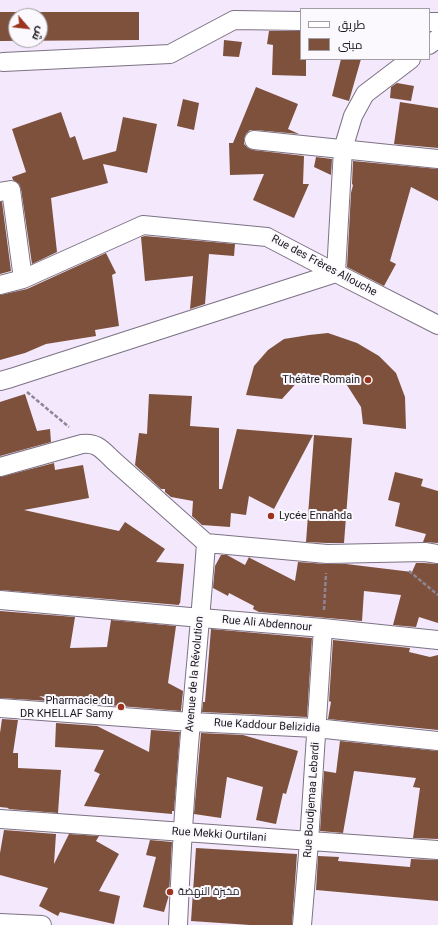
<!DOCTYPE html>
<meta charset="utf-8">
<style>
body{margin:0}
#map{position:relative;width:438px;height:925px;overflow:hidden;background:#f3e8fc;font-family:Roboto,Cairo,sans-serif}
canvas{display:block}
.legend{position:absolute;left:300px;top:8px;width:130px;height:52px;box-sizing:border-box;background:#fbf9fd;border:1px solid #a19fa4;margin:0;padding:5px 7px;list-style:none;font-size:12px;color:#1b171e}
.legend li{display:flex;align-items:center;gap:8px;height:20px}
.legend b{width:20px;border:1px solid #a19fa4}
.north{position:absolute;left:8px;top:8px;width:40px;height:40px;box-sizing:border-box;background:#fbf9fd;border:1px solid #a19fa4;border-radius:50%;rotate:118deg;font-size:11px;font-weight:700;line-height:16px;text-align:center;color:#1b171e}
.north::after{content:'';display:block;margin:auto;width:14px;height:18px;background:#9c331f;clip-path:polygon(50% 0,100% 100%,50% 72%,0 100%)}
</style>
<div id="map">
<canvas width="438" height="925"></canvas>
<ul class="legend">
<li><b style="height:5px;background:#fff"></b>طريق</li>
<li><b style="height:11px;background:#7d513c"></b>مبنى</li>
</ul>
<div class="north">ش</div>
</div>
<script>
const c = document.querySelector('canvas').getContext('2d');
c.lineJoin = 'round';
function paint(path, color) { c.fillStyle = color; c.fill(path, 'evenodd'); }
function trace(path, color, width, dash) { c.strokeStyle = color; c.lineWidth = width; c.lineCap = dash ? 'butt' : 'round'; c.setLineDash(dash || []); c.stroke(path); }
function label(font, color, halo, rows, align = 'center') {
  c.font = font + ' Roboto,Cairo,sans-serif'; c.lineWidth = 4; c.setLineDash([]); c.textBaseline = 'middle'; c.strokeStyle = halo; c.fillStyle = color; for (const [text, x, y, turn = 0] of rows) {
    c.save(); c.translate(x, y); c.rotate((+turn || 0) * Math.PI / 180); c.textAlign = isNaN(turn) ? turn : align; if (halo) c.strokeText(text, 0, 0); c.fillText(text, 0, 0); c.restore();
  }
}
const building = new Path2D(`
 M 0,12 L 139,12 L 139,40 L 0,41 ZM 16,16 L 40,16 L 40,40 L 16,40 Z
 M 269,31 L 301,31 L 301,59 L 306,59 L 306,76 L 272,75 L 273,45 L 267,44 Z
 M 224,40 L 242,42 L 239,57 L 223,56 Z
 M 341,59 L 361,59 L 349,101 L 332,96 Z
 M 397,83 L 414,86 L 411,101 L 390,98 L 391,87 Z
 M 256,87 L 298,104 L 288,129 L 299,134 L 255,130 L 250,130 L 246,134 L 244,139 L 244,144 L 248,148 L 253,150 L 304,156 L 303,184 L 309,184 L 294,218 L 253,200 L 264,174 L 230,175 L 229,143 L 233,143 Z
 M 183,99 L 199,103 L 194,130 L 177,126 Z
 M 400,102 L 438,108 L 438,148 L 394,144 Z
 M 61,112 L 70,138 L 75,136 L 83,160 L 116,151 L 123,117 L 157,124 L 147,173 L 103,164 L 108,183 L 51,198 L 57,252 L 32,264 L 21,189 L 19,184 L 13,180 L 12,177 L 26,172 L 12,129 Z
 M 316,157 L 332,159 L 331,175 L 314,167 Z
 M 353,161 L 438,169 L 438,201 L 411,187 L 390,261 L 396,264 L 384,286 L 347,267 L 351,193 L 353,185 L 352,184 Z
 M 0,202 L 2,202 L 11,271 L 0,274 Z
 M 145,236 L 235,244 L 234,256 L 209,254 L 205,304 L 190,309 L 193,276 L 145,281 L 141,237 Z
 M 106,253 L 116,273 L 112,275 L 119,326 L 95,330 L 96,336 L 46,344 L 25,353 L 0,360 L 0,295 L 27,289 Z
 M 328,333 L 357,343 L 379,356 L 396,373 L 405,397 L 406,429 L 363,424 L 361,407 L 345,382 L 323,377 L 301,378 L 282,399 L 246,395 L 254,366 L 268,350 L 284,339 L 309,335 Z
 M 25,394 L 37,431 L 50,429 L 51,442 L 0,456 L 0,402 Z
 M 149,394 L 192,396 L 190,426 L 219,428 L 219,489 L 222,489 L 237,429 L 313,435 L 274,509 L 249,496 L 246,515 L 231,513 L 230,527 L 202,525 L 192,516 L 193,501 L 171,497 L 165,492 L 165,489 L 161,489 L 135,465 L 139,433 L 147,434 Z
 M 314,435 L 352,438 L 344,543 L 327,543 L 306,542 Z
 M 54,463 L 55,470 L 83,465 L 89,498 L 24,510 L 119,531 L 125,522 L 165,549 L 156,562 L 184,564 L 180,604 L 179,603 L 179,605 L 0,590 L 0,477 Z
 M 395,472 L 423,479 L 421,486 L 438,491 L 438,543 L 423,542 L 426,534 L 395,526 L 400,503 L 388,500 Z
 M 221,555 L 227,555 L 245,565 L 249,557 L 250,558 L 295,581 L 298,562 L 326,564 L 346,564 L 412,572 L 416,563 L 424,563 L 438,564 L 438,623 L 419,617 L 416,627 L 393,625 L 401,595 L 364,591 L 362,621 L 259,612 L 253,609 L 254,606 L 229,593 L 228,596 L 213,588 L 215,566 Z
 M 0,611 L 75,617 L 70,648 L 107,647 L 111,620 L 176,626 L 168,683 L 183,691 L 181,711 L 107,705 L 39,696 L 49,701 L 0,698 Z
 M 211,629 L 312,638 L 307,717 L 202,712 L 203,702 L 205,702 Z
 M 333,640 L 410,648 L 409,652 L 430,657 L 438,655 L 438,730 L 328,719 L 331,702 L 329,701 Z
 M 2,719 L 18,720 L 13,753 L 18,753 L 18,768 L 61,770 L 58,813 L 8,809 L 9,808 L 0,807 L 0,733 Z
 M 56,723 L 97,726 L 149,752 L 151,730 L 180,732 L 174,811 L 172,811 L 172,814 L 84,806 L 100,774 L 94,771 L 104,750 L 55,747 Z
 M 201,733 L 243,735 L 298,751 L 286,794 L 283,793 L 276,824 L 256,820 L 263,787 L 227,777 L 221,818 L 194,814 Z
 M 340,741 L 438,751 L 438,839 L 413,838 L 420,788 L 413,787 L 416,778 L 354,771 L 343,833 L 320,831 L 324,771 L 336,773 Z
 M 4,830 L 56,834 L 54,864 L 69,834 L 99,836 L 96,841 L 119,854 L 99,891 L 120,896 L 114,924 L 60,912 L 58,916 L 39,906 L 48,888 L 0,875 L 0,853 Z
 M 150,840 L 172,842 L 169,895 L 164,912 L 143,907 L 156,857 L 146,855 Z
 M 196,848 L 297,854 L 292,925 L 250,925 L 191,921 Z
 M 318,856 L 339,857 L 338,861 L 410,867 L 411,859 L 438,860 L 438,901 L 316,890 Z`);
const path = new Path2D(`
 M 27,392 L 69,427
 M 409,571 L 438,595
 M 324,610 L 326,573`);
const minor = new Path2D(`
 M 429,22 L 438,22
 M 429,45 L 438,38
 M 3,62 L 170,54 L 234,20 L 301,21
 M 254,140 L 438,159
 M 0,192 L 11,190 L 23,279
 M 0,285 L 23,279 L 143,225 L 267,237 L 336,273 L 438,325
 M 0,381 L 11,378 L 336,273 L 343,149 L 353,116 L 365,94 L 411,59
 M 0,467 L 82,444 C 98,442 103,451 114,461 L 206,543
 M 0,600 L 201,618 L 323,628 L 438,640
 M 0,708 L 191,722 L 316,728 L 438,741
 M 0,819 L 438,850
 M 0,923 L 42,925
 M 178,925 C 181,857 185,789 191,722 C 196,662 202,603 206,543 L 327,554 L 425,552 L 438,554
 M 302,925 L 309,842 L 323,628`);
const markers = [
 [368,380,4,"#9c331f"],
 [271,516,4,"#9c331f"],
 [121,707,4,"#9c331f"],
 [170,892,4,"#9c331f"]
];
const streetNames = [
 ["Rue des Frères Allouche",324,266,28],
 ["Rue Ali Abdennour",267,624,5],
 ["Avenue de la Révolution",195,674,-85],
 ["Rue Kaddour Belizidia",267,726,3],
 ["Rue Boudjemaa Lebardi",312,800,-86],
 ["Rue Mekki Ourtilani",219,835,4]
];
const poiNames = [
 ["Théâtre Romain",360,380],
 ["Lycée Ennahda",279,516,"left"],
 ["Pharmacie du",113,701],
 ["DR KHELLAF Samy",113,714],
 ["مخبزة النهضة",178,892,"left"]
];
paint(building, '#7d513c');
trace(minor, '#7c7284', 20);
trace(path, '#8e8694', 2.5, [4, 2]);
trace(minor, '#fff', 18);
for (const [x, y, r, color] of markers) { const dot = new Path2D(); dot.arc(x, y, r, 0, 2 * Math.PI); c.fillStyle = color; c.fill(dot); trace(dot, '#fbf9fd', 1.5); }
label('11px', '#1b171e', '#fbf9fd', streetNames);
label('11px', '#1b171e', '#fbf9fd', poiNames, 'right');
</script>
